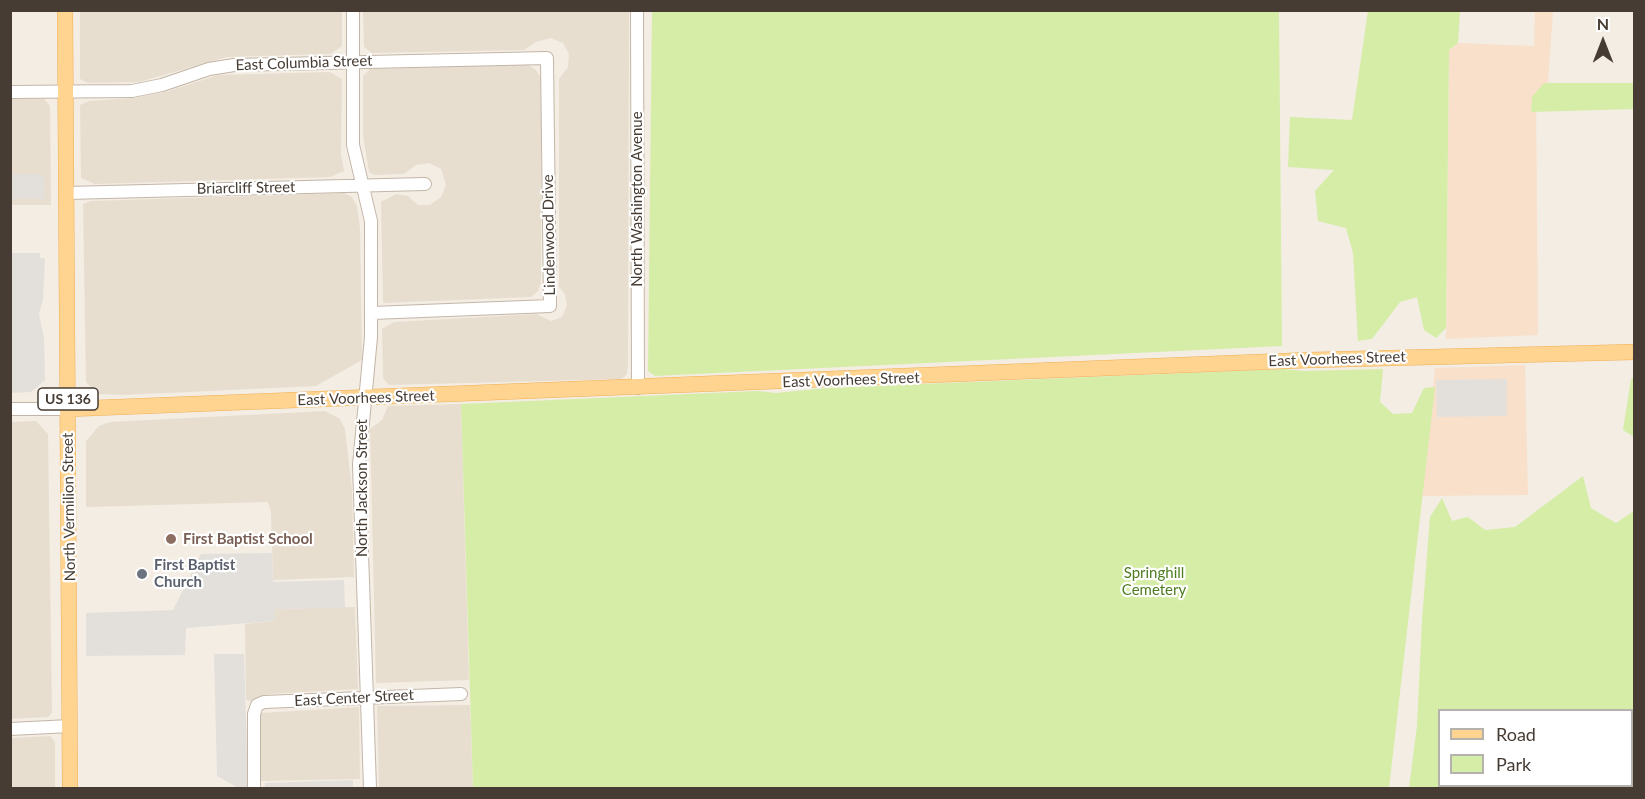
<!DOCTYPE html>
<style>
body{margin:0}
#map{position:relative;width:1645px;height:799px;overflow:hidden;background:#f3ede3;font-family:Lato,sans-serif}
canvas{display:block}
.frame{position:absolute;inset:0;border:12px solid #463c33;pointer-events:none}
.legend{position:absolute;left:1438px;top:709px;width:195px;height:78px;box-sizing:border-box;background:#fff;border:2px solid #b5b1ad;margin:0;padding:8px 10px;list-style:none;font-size:18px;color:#463c33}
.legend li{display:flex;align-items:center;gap:12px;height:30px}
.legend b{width:30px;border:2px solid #b5b1ad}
.north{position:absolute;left:1573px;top:12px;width:60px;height:60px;-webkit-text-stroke:4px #fff;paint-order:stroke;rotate:0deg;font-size:16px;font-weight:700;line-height:24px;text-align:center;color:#463c33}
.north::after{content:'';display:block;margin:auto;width:21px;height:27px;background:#463c33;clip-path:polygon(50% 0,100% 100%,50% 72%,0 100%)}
</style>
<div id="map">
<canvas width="1645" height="799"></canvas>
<div class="frame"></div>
<ul class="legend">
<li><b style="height:8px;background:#ffd390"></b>Road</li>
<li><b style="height:16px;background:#d5eda7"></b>Park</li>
</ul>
<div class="north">N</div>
</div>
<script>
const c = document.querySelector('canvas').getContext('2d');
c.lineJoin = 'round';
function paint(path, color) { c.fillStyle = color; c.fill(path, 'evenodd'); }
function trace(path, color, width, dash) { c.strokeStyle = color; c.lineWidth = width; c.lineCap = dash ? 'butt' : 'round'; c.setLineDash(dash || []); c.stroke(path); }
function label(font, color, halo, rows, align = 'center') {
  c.font = font + ' Lato,sans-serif'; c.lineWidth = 4.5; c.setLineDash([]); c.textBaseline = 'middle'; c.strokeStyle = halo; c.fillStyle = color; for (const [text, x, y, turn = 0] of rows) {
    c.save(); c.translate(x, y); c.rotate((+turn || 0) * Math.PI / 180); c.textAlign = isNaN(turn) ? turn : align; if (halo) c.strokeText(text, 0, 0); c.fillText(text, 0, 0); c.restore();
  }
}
const residential = new Path2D(`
 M 80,11 L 342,11 L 342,46 L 331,54 L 227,57 L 139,82 L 88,83 L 80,79 Z
 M 363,11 L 629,11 L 628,363 L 627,374 L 622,379 L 389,385 L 383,378 L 382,329 L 394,322 L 537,314 L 551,321 L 562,317 L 567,305 L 565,294 L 559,287 L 559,79 L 568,67 L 569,54 L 563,43 L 551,38 L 536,42 L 524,50 L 372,53 L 364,47 Z
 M 527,64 L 536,70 L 541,78 L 541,282 L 538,291 L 531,297 L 383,303 L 381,202 L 396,194 L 408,196 L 418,205 L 430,205 L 441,197 L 446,185 L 441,169 L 429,163 L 416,165 L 404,174 L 374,175 L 369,172 L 363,135 L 363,76 L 370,69 Z
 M 330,72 L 342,79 L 341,155 L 344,171 L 330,177 L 95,184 L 81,178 L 80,105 L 89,101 L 134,98 L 169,91 L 218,75 Z
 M 10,99 L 44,99 L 50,106 L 51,205 L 11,205 Z
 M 344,193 L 352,197 L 357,206 L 360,228 L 362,360 L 316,386 L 123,395 L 98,394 L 86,382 L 83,204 L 91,201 Z
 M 461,404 L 469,680 L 376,683 L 370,429 L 382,420 L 388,406 Z
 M 325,411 L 340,419 L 345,429 L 352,490 L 354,577 L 273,580 L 271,513 L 268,502 L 86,507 L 86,441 L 99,426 L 110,422 Z
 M 36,421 L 48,434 L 52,713 L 48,717 L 11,719 L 11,422 Z
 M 355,607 L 358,689 L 267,694 L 252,701 L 246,700 L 245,624 L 274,621 L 274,609 Z
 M 470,705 L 473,788 L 379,788 L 377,706 Z
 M 359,707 L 360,779 L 260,781 L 261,713 Z
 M 50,736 L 55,742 L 55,788 L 11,788 L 11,738 Z`);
const commercial = new Path2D(`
 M 1535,11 L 1553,11 L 1548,83 L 1544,83 L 1536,93 L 1538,335 L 1446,339 L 1449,50 L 1458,43 L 1534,46 Z
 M 1525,365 L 1528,495 L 1422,496 L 1435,368 Z`);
const green = new Path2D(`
 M 652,11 L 1279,11 L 1282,346 L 655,376 L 648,371 Z
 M 1368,11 L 1460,11 L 1458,43 L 1449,50 L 1446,328 L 1436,338 L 1424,330 L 1417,297 L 1400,302 L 1372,339 L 1358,341 L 1353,253 L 1346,228 L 1318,221 L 1315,191 L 1334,170 L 1288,167 L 1290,117 L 1352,120 Z
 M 1544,83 L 1634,83 L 1634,109 L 1531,112 L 1532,97 Z
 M 1284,369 L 1304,371 L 1383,369 L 1380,402 L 1393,414 L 1412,413 L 1424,388 L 1435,387 L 1389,788 L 473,788 L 461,404 L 758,391 L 776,393 L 826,388 Z
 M 1634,377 L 1634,437 L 1623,430 L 1631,379 Z
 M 1583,476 L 1591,508 L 1616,523 L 1634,511 L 1634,788 L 1409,788 L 1417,726 L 1422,620 L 1430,517 L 1442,498 L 1452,521 L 1468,517 L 1485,530 L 1515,527 ZM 1632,710 L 1632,786 L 1440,786 L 1440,710 Z`);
const parking = new Path2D(`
 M 10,174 L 38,174 L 44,178 L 44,199 L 11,199 Z
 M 11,253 L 40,253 L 40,258 L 45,258 L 43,300 L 39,314 L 44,338 L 45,380 L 31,392 L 11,393 Z
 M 1507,379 L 1507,416 L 1437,417 L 1436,380 Z
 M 272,553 L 273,582 L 344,580 L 345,608 L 274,609 L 275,621 L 186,628 L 185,655 L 86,656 L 86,613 L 173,610 L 201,554 Z
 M 214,654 L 244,654 L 248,788 L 235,788 L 235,786 L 217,776 Z
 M 353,780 L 353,788 L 265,788 L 265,783 Z`);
const minor = new Path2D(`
 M 353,10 L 353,145 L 371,221 L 371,337 L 359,465 L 370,788
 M 637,10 L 638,388
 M 10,92 L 132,91 L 162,85 L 209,69 L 234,65 L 547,58 L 550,306 L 372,313
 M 67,193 L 425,184
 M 10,409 L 68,409
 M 10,729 L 70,726
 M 254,788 L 254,714 L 257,705 L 264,702 L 461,694`);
const major = new Path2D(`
 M 65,10 L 70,788
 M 68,409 L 1310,360 L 1634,352`);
const markers = [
 [171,539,6,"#8d6e63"],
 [142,574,6,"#6b7280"]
];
const shields = [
 [68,399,60]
];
const shieldNames = [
 ["US 136",68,399]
];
const streetNames = [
 ["East Columbia Street",304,63,-2],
 ["Briarcliff Street",246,188,-1],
 ["North Washington Avenue",637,199,-90],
 ["Lindenwood Drive",549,235,-91],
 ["East Voorhees Street",1337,359,-2],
 ["East Voorhees Street",851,380,-2],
 ["East Voorhees Street",366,398,-2],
 ["North Jackson Street",362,488,-90],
 ["North Vermilion Street",69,507,-91],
 ["East Center Street",354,698,-3]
];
const educationNames = [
 ["First Baptist School",183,539]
];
const worshipNames = [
 ["First Baptist",154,565],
 ["Church",154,582]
];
const parkNames = [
 ["Springhill",1154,573],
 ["Cemetery",1154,590]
];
paint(residential, '#e8ded0');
paint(commercial, '#f8e0cb');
paint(green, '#d5eda7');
paint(parking, '#e3e0dc');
trace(minor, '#c3b6a8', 14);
trace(major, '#f0af55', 16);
trace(minor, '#fff', 12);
trace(major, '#ffd390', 15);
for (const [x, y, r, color] of markers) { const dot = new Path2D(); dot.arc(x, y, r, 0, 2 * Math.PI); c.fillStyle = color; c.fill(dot); trace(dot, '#fff', 2); }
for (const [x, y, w] of shields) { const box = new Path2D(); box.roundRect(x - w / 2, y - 11, w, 22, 4.5); c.fillStyle = '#fff'; c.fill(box); trace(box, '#463c33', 1.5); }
label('bold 14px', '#463c33', null, shieldNames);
label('15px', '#463c33', '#fff', streetNames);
label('bold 15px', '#785e54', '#fff', educationNames, 'left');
label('bold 15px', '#5b616d', '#fff', worshipNames, 'left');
label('15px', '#4e7d20', '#fff', parkNames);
</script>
